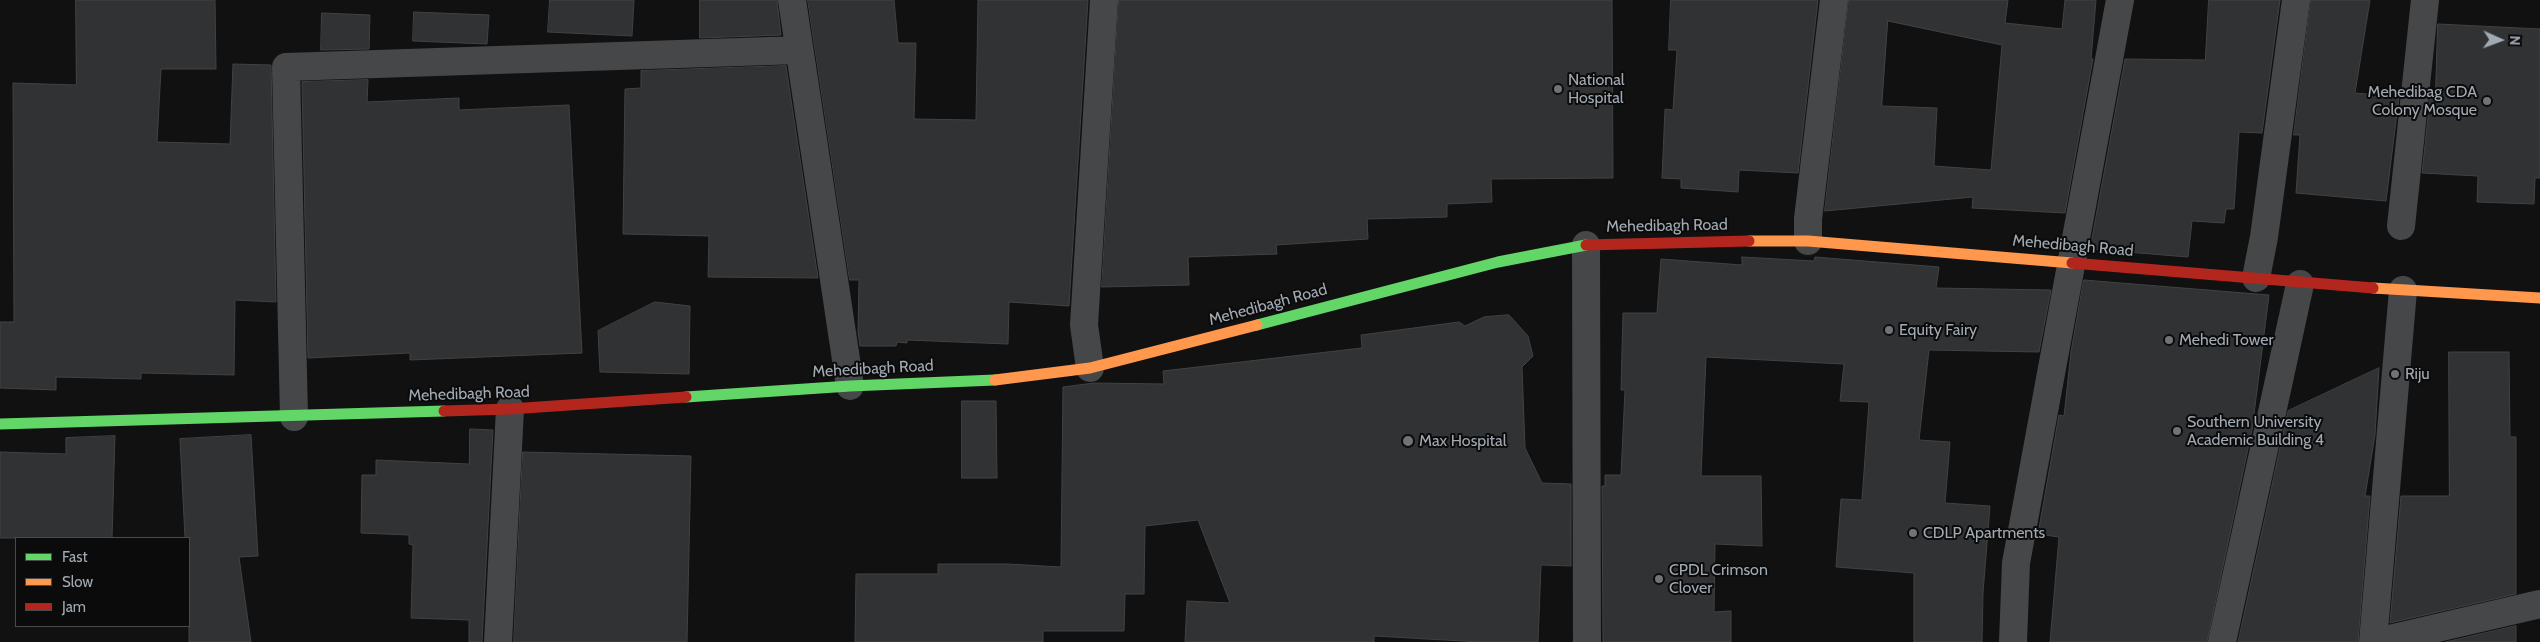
<!DOCTYPE html>
<style>
body{margin:0}
#map{position:relative;width:2540px;height:642px;overflow:hidden;background:#111;font-family:Cabin,sans-serif}
canvas{display:block}
.legend{position:absolute;left:15px;top:537px;width:175px;height:90px;box-sizing:border-box;background:#0b0b0c;border:1px solid #474b4e;margin:0;padding:6px 9px;list-style:none;font-size:15px;color:#a1aab2}
.legend li{display:flex;align-items:center;gap:10px;height:25px}
.legend b{width:25px;border:1px solid #474b4e}
.north{position:absolute;left:2475px;top:15px;width:50px;height:50px;-webkit-text-stroke:4px #0b0b0c;paint-order:stroke;rotate:92deg;font-size:14px;font-weight:700;line-height:20px;text-align:center;color:#a1aab2}
.north::after{content:'';display:block;margin:auto;width:18px;height:22px;background:#a1aab2;clip-path:polygon(50% 0,100% 100%,50% 72%,0 100%)}
</style>
<div id="map">
<canvas width="2540" height="642"></canvas>
<ul class="legend">
<li><b style="height:6px;background:#63d668"></b>Fast</li>
<li><b style="height:6px;background:#ff974d"></b>Slow</li>
<li><b style="height:6px;background:#b3261e"></b>Jam</li>
</ul>
<div class="north">N</div>
</div>
<script>
const c = document.querySelector('canvas').getContext('2d');
c.lineJoin = 'round';
function paint(path, color) { c.fillStyle = color; c.fill(path, 'evenodd'); }
function trace(path, color, width, dash) { c.strokeStyle = color; c.lineWidth = width; c.lineCap = dash ? 'butt' : 'round'; c.setLineDash(dash || []); c.stroke(path); }
function label(font, color, halo, rows, align = 'center') {
  c.font = font + ' Cabin,sans-serif'; c.lineWidth = 4; c.setLineDash([]); c.textBaseline = 'middle'; c.strokeStyle = halo; c.fillStyle = color; for (const [text, x, y, turn = 0] of rows) {
    c.save(); c.translate(x, y); c.rotate((+turn || 0) * Math.PI / 180); c.textAlign = isNaN(turn) ? turn : align; if (halo) c.strokeText(text, 0, 0); c.fillText(text, 0, 0); c.restore();
  }
}
const building = new Path2D(`
 M 76,0 L 215,0 L 216,69 L 161,69 L 157,142 L 230,144 L 233,64 L 271,65 L 276,302 L 235,300 L 234,375 L 141,373 L 141,379 L 56,377 L 56,390 L 0,388 L 0,322 L 14,322 L 13,83 L 76,85 Z
 M 550,0 L 634,0 L 632,36 L 548,32 Z
 M 700,0 L 777,0 L 781,35 L 700,38 Z
 M 808,0 L 894,0 L 898,43 L 916,43 L 914,119 L 976,120 L 978,0 L 1088,0 L 1069,306 L 1009,302 L 1008,344 L 907,340 L 907,343 L 897,342 L 896,346 L 860,346 L 858,332 L 859,280 L 850,280 Z
 M 1119,0 L 1612,0 L 1613,178 L 1491,179 L 1492,202 L 1447,204 L 1447,217 L 1367,219 L 1368,239 L 1276,245 L 1277,254 L 1188,257 L 1189,285 L 1102,287 Z
 M 1671,0 L 1818,0 L 1798,173 L 1739,170 L 1738,192 L 1681,188 L 1681,179 L 1662,178 L 1665,109 L 1673,110 L 1677,50 L 1669,50 Z
 M 1849,0 L 2008,0 L 2005,23 L 2062,29 L 2065,0 L 2096,0 L 2091,59 L 2093,59 L 2065,213 L 1972,208 L 1973,197 L 1825,211 ZM 1888,21 L 2002,45 L 1991,170 L 1934,166 L 1937,108 L 1882,106 Z
 M 2209,0 L 2280,0 L 2262,133 L 2239,132 L 2234,209 L 2226,209 L 2224,223 L 2192,221 L 2188,257 L 2090,249 L 2125,59 L 2205,60 Z
 M 2311,0 L 2370,0 L 2355,93 L 2399,97 L 2386,201 L 2296,193 L 2300,135 L 2294,135 Z
 M 414,12 L 489,15 L 487,44 L 413,41 Z
 M 322,13 L 370,15 L 369,49 L 321,50 Z
 M 2438,24 L 2540,29 L 2540,178 L 2535,178 L 2534,204 L 2477,202 L 2478,176 L 2422,173 L 2430,99 L 2435,100 Z
 M 786,66 L 818,278 L 708,277 L 709,236 L 623,234 L 625,89 L 641,88 L 641,71 Z
 M 368,80 L 367,102 L 459,98 L 459,110 L 569,105 L 582,353 L 410,360 L 410,353 L 308,358 L 302,82 Z
 M 1742,257 L 1814,261 L 1815,257 L 1939,267 L 1936,288 L 2051,290 L 2039,352 L 1929,350 L 1919,440 L 1950,442 L 1945,503 L 1990,506 L 1983,593 L 1982,642 L 1914,642 L 1914,573 L 1836,567 L 1841,499 L 1862,500 L 1869,402 L 1840,401 L 1844,364 L 1706,357 L 1701,476 L 1761,476 L 1762,546 L 1715,544 L 1714,612 L 1731,611 L 1731,642 L 1603,642 L 1602,486 L 1605,486 L 1605,475 L 1621,475 L 1625,390 L 1621,390 L 1623,313 L 1657,313 L 1661,259 L 1742,265 Z
 M 2084,280 L 2269,295 L 2252,430 L 2207,642 L 2050,642 L 2059,537 L 2038,534 L 2059,415 L 2064,416 L 2071,352 Z
 M 655,302 L 690,306 L 689,374 L 600,372 L 598,331 Z
 M 1509,315 L 1528,336 L 1533,356 L 1522,367 L 1525,448 L 1542,483 L 1571,484 L 1571,566 L 1541,565 L 1538,642 L 1480,642 L 1374,636 L 1374,642 L 1185,642 L 1187,601 L 1230,603 L 1198,520 L 1145,526 L 1144,594 L 1125,594 L 1124,631 L 1043,631 L 1043,642 L 855,642 L 856,574 L 938,574 L 938,564 L 1008,564 L 1061,567 L 1063,387 L 1094,383 L 1164,384 L 1163,371 L 1362,348 L 1361,335 L 1459,322 L 1465,326 L 1484,317 Z
 M 2449,352 L 2509,352 L 2510,437 L 2516,437 L 2516,594 L 2390,623 L 2401,496 L 2449,496 Z
 M 2379,368 L 2375,435 L 2365,496 L 2370,496 L 2358,642 L 2238,642 L 2288,411 Z
 M 962,401 L 996,401 L 997,478 L 962,478 Z
 M 470,429 L 493,430 L 482,642 L 469,642 L 469,620 L 411,618 L 413,545 L 409,544 L 409,535 L 361,533 L 362,475 L 376,475 L 376,460 L 469,464 Z
 M 251,435 L 258,556 L 239,557 L 251,642 L 189,642 L 189,538 L 185,538 L 180,439 Z
 M 115,436 L 112,538 L 0,538 L 0,452 L 66,454 L 66,438 Z
 M 523,452 L 691,456 L 687,642 L 514,642 Z
 M 2516,626 L 2516,642 L 2446,642 Z`);
const street = new Path2D(`
 M 792,0 L 850,386
 M 2401,226 L 2425,0
 M 1808,241 L 1808,219 L 1834,0
 M 1586,245 L 1587,642
 M 2256,278 L 2264,237 L 2296,0
 M 1090,368 L 1084,325 L 1104,0
 M 294,417 L 286,67 L 799,50
 M 498,642 L 510,409
 M 2013,642 L 2016,563 L 2120,0
 M 2222,642 L 2300,284
 M 2373,642 L 2403,290
 M 2377,642 L 2540,604`);
const fast = new Path2D(`
 M 1257,325 L 1498,262 L 1586,245
 M 686,397 L 850,386 L 995,380
 M 0,424 L 444,411`);
const slow = new Path2D(`
 M 1749,241 L 1808,241 L 2072,263
 M 2373,288 L 2540,298
 M 995,380 L 1090,368 L 1257,325`);
const jam = new Path2D(`
 M 1586,245 L 1749,241
 M 2072,263 L 2373,288
 M 444,411 L 510,409 L 686,397`);
const markers = [
 [1558,89,5,"#6f747a"],
 [2487,101,5,"#6f747a"],
 [1889,330,5,"#6f747a"],
 [2169,340,5,"#6f747a"],
 [2395,374,5,"#6f747a"],
 [2177,431,5,"#6f747a"],
 [1408,441,6,"#6f747a"],
 [1913,533,5,"#6f747a"],
 [1659,579,5,"#6f747a"]
];
const poiNames = [
 ["National",1568,80],
 ["Hospital",1568,98],
 ["Mehedibag CDA",2477,92,"right"],
 ["Colony Mosque",2477,110,"right"],
 ["Equity Fairy",1899,330],
 ["Mehedi Tower",2179,340],
 ["Riju",2405,374],
 ["Southern University",2187,422],
 ["Academic Building 4",2187,440],
 ["Max Hospital",1419,441],
 ["CDLP Apartments",1923,533],
 ["CPDL Crimson",1669,570],
 ["Clover",1669,588]
];
const streetNames = [
 ["Mehedibagh Road",1667,226,-1],
 ["Mehedibagh Road",2073,246,5],
 ["Mehedibagh Road",1268,305,-15],
 ["Mehedibagh Road",873,369,-3],
 ["Mehedibagh Road",469,394,-2]
];
paint(building, '#313233');
trace(building, '#404244', 1);
trace(street, '#454749', 28);
trace(fast, '#63d668', 11);
trace(slow, '#ff974d', 11);
trace(jam, '#b3261e', 11);
for (const [x, y, r, color] of markers) { const dot = new Path2D(); dot.arc(x, y, r, 0, 2 * Math.PI); c.fillStyle = color; c.fill(dot); trace(dot, '#0b0b0c', 2); }
label('16px', '#a1aab2', '#0b0b0c', poiNames, 'left');
label('16px', '#a1aab2', '#0b0b0c', streetNames);
</script>
